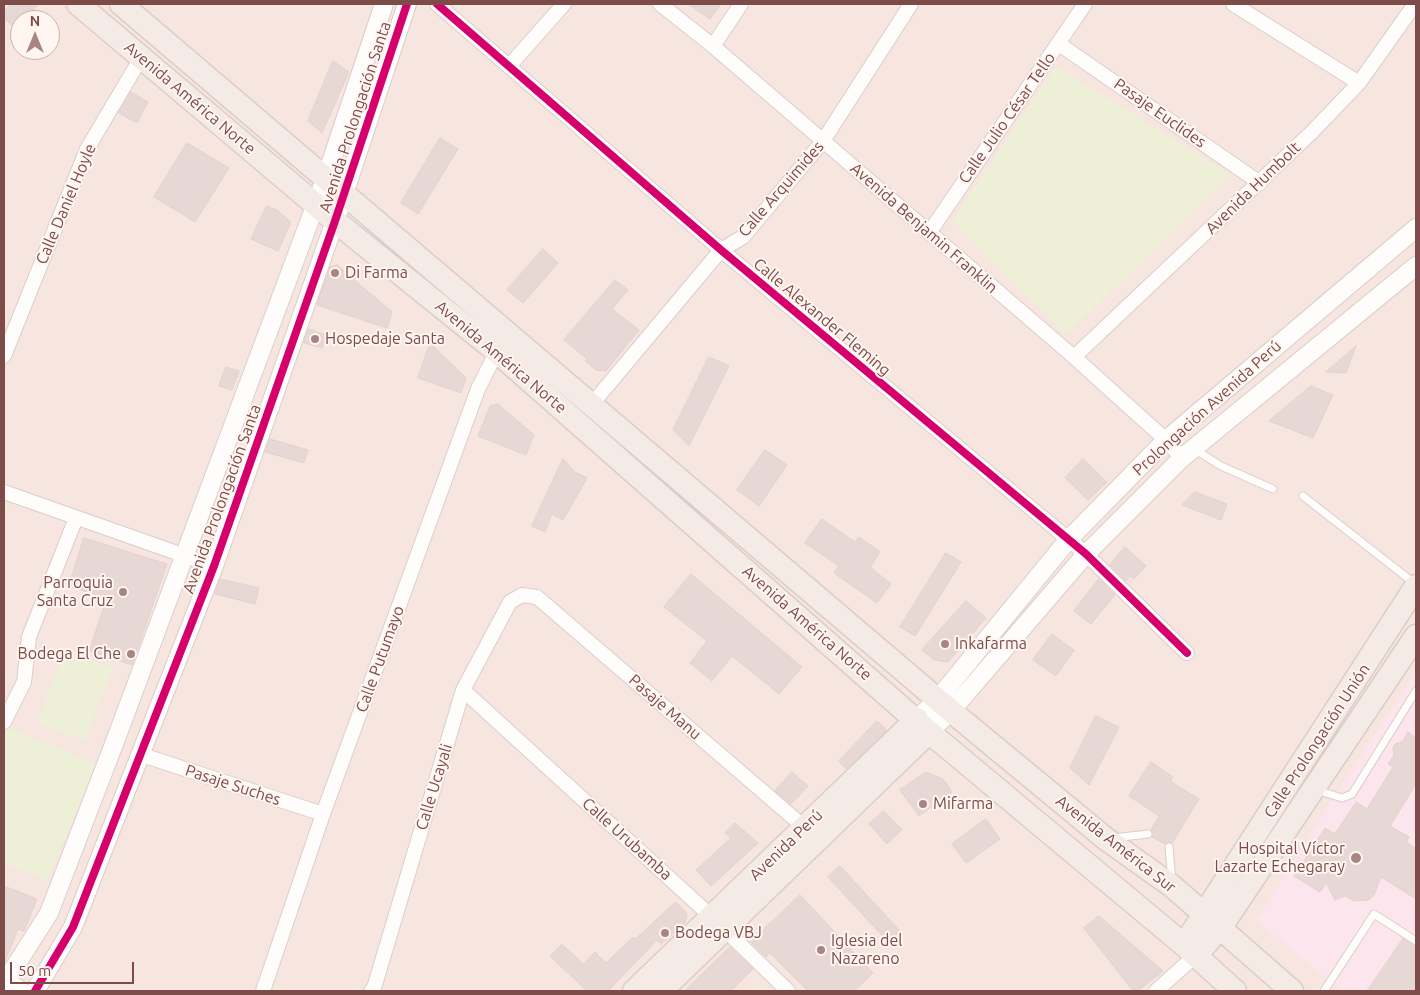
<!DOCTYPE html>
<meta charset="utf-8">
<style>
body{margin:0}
#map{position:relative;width:1420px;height:995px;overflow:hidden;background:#faf1ee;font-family:Ubuntu,sans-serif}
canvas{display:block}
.frame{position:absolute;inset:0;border:5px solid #7d4b48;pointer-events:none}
.north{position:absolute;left:10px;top:10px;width:50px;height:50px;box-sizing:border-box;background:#fff5f1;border:1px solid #cbb1ad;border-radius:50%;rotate:0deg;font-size:14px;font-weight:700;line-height:20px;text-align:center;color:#7d4b48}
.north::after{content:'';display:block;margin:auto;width:18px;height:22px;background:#a98582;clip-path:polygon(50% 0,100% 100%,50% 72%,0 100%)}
.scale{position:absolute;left:10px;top:962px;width:124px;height:22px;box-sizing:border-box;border:2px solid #7d4b48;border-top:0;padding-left:6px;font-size:15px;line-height:18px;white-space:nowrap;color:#7d4b48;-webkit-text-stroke:4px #fff5f1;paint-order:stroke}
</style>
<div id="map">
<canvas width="1420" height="995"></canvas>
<div class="frame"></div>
<div class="north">N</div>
<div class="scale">50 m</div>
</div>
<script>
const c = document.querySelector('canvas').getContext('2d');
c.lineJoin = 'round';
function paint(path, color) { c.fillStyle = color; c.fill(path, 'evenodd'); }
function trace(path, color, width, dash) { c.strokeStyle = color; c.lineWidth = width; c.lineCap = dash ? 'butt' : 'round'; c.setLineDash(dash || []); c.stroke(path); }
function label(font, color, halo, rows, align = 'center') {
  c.font = font + ' Ubuntu,sans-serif'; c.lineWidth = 4; c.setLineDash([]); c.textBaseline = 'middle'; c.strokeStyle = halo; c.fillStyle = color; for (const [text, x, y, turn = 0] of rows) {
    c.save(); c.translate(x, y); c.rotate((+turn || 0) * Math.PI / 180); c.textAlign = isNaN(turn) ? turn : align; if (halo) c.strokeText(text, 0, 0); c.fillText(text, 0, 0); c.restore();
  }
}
const residential = new Path2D(`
 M 4,4 L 1416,4 L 1416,991 L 4,991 ZM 20,20 L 50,20 L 50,50 L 20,50 Z`);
const medical = new Path2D(`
 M 1416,670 L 1416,991 L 1342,991 L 1256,920 Z`);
const green = new Path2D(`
 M 1056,66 L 1231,175 L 1066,335 L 952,221 Z
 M 64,651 L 113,668 L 85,741 L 37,723 Z
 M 5,726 L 96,764 L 47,881 L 4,863 Z`);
const building = new Path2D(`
 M 11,4 L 38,4 L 25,20 L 20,20 L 20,26 L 17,30 L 4,18 L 4,12 Z
 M 689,4 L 721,4 L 710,19 Z
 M 333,61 L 349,72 L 322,133 L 308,121 Z
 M 131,92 L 148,102 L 137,123 L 119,113 Z
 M 440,138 L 458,149 L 418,214 L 401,203 Z
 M 187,143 L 229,168 L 195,222 L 154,197 Z
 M 267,206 L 277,210 L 291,222 L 278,251 L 251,239 Z
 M 543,249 L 558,263 L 523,303 L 507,290 Z
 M 337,265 L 392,312 L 387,328 L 317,305 L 330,267 Z
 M 615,280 L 628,290 L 612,309 L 639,330 L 606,371 L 596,370 L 585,361 L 587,359 L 564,340 Z
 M 308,329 L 327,335 L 322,348 L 304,343 Z
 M 430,343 L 466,378 L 461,393 L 418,378 Z
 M 1356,346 L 1346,373 L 1326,372 Z
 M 709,357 L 729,366 L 689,446 L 673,430 Z
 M 226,367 L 239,371 L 232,390 L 219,386 Z
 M 1311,386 L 1333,395 L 1313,438 L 1269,421 Z
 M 498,404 L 534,435 L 526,455 L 478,436 L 490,406 Z
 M 270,439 L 308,450 L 304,463 L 265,452 Z
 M 765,450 L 787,465 L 759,506 L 737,490 Z
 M 563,459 L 575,472 L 587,478 L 563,520 L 552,514 L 545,532 L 532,526 Z
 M 1083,459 L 1107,482 L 1088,500 L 1065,478 Z
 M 1195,492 L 1227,504 L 1221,520 L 1182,505 Z
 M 822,519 L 855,542 L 859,537 L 880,552 L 870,567 L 891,584 L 877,603 L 834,573 L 839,566 L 805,543 Z
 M 84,538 L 167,564 L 132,665 L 89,651 L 107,598 L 69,586 Z
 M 1125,547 L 1146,566 L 1134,579 L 1130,576 L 1126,581 L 1110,565 Z
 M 946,553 L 961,562 L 915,636 L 900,627 Z
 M 691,574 L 802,667 L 779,694 L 732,656 L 712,681 L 690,663 L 707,641 L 664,607 Z
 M 220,579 L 259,588 L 255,604 L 215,594 Z
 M 1099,579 L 1115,595 L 1091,624 L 1074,611 Z
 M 966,601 L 986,618 L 948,662 L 934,660 L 922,650 Z
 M 1052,634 L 1074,650 L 1056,676 L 1033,660 Z
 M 1096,716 L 1119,727 L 1089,785 L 1070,768 Z
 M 877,721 L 887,730 L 846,769 L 839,761 Z
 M 1408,732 L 1416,738 L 1416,784 L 1390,826 L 1409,837 L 1406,842 L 1416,848 L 1416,899 L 1381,877 L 1374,895 L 1369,900 L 1354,901 L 1345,896 L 1335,900 L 1326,883 L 1320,892 L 1294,876 L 1325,828 L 1335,834 L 1356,802 L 1367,809 L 1393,767 L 1388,764 L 1394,755 L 1393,748 L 1395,744 L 1403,741 Z
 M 1151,762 L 1173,777 L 1170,781 L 1199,799 L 1172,843 L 1165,844 L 1152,837 L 1151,830 L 1159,816 L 1129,796 Z
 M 792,772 L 808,786 L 791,804 L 775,791 Z
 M 926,772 L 943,779 L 952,792 L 919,816 L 900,790 Z
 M 884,811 L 902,830 L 887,844 L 869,824 Z
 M 986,819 L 1000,839 L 966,863 L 952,844 Z
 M 735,823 L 758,843 L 711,886 L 696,870 L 731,838 L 725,833 Z
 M 840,866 L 900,931 L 888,942 L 828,877 Z
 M 4,886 L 37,899 L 24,931 L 18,929 L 4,964 Z
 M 800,895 L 873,973 L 854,991 L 808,991 L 770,953 L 766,957 L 751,942 Z
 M 676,902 L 687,914 L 685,923 L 661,944 L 657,940 L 608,991 L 587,991 L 550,956 L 562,944 L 583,964 L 595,952 L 606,963 L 633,937 L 635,939 Z
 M 1099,916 L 1163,971 L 1138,991 L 1133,991 L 1084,928 Z
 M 1403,939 L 1416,946 L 1416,991 L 1367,991 Z
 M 730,947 L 753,969 L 731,991 L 685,991 Z`);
const service = new Path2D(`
 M 1194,449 L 1221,466 L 1273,489
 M 1303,496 L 1414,583
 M 1316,790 L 1342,798 L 1352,794 L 1416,691
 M 1113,838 L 1148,834
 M 1169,847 L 1172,881
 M 1324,991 L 1374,914 L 1416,941`);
const minor = new Path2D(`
 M 437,4 L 721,250 L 1086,554 L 1187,653
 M 660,4 L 713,46 L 1074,357 L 1166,440 L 1182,458
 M 1233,4 L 1359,83
 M 1059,44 L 1260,183
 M 713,46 L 741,4
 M 510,65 L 564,4
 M 929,233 L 1085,4
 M 4,356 L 87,149 L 141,58
 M 1074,357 L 1312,132 L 1359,83 L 1415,4
 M 592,404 L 721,250 L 743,237 L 823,141 L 911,4
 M 4,492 L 214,566
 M 463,690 L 712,917 L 788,991
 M 4,722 L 24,682 L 29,637 L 76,518
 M 142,755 L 323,814
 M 263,991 L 323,814 L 478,389 L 500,345
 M 371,991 L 374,988 L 463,690 L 510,602 L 522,595 L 537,597 L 804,827
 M 1156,991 L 1196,955`);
const tertiary = new Path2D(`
 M 917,719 L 938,699 L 1068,540 L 1166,440 L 1416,228
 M 929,732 L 951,711 L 1086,554 L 1182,458 L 1416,266
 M 7,981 L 21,991
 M 4,984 L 49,913 L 114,744 L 326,177 L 384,4
 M 35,991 L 73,927 L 214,566 L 335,221 L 407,4`);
const primary = new Path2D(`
 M 78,4 L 335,221 L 496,351 L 929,732 L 1184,945 L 1235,991
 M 121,4 L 951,711 L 1106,839 L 1172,886 L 1292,991
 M 1184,945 L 1416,586
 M 1196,955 L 1221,927 L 1416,636
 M 634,991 L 917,719
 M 661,991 L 929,732`);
const cycleway = new Path2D(`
 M 437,4 L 721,250 L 1086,554 L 1187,653
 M 35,991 L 73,927 L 214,566 L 335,221 L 407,4`);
const markers = [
 [335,273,5,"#a98582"],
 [315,339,5,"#a98582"],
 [123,592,5,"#a98582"],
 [945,644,5,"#a98582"],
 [131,654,5,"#a98582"],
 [923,804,5,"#a98582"],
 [1356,858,6,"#a98582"],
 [665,933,5,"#a98582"],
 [821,950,5,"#a98582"]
];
const streetNames = [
 ["Avenida América Norte",190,98,40],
 ["Pasaje Euclides",1160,113,35],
 ["Avenida Prolongación Santa",355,117,-72],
 ["Calle Julio César Tello",1007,118,-55],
 ["Avenida Humbolt",1253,188,-44],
 ["Calle Arquimides",781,189,-49],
 ["Calle Daniel Hoyle",66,204,-67],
 ["Avenida Benjamin Franklin",924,228,41],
 ["Calle Alexander Fleming",822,317,40],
 ["Avenida América Norte",501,357,40],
 ["Prolongación Avenida Perú",1207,408,-42],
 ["Avenida Prolongación Santa",222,499,-70],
 ["Avenida América Norte",807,623,41],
 ["Calle Putumayo",380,659,-70],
 ["Pasaje Manu",665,707,41],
 ["Calle Prolongación Unión",1317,741,-57],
 ["Pasaje Suches",233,785,18],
 ["Calle Ucayali",434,787,-73],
 ["Calle Urubamba",627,839,42],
 ["Avenida América Sur",1116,844,38],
 ["Avenida Perú",786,845,-44]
];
const poiNames = [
 ["Di Farma",345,273],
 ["Hospedaje Santa",325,339],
 ["Parroquia",113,583,"right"],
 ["Santa Cruz",113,601,"right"],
 ["Inkafarma",955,644],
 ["Bodega El Che",121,654,"right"],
 ["Mifarma",933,804],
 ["Hospital Víctor",1345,849,"right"],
 ["Lazarte Echegaray",1345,867,"right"],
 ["Bodega VBJ",675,933],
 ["Iglesia del",831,941],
 ["Nazareno",831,959]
];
paint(residential, '#f7e5df');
paint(medical, '#fce5ec');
paint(green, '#edf0d7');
paint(building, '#e7d7d5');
trace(building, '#e4d2cf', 1);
trace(service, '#dacecb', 9);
trace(minor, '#dacecb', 16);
trace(tertiary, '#dacecb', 20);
trace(primary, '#dcccca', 25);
trace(service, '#fefdfc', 7);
trace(minor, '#fefdfc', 14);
trace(tertiary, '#fefdfc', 18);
trace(primary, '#f4ebe6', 22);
trace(cycleway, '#d6006c', 8);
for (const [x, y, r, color] of markers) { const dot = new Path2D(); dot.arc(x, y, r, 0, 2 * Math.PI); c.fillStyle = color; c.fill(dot); trace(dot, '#fff5f1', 2); }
label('16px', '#7d4b48', '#fff5f1', streetNames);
label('16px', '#7d4b48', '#fff5f1', poiNames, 'left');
</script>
